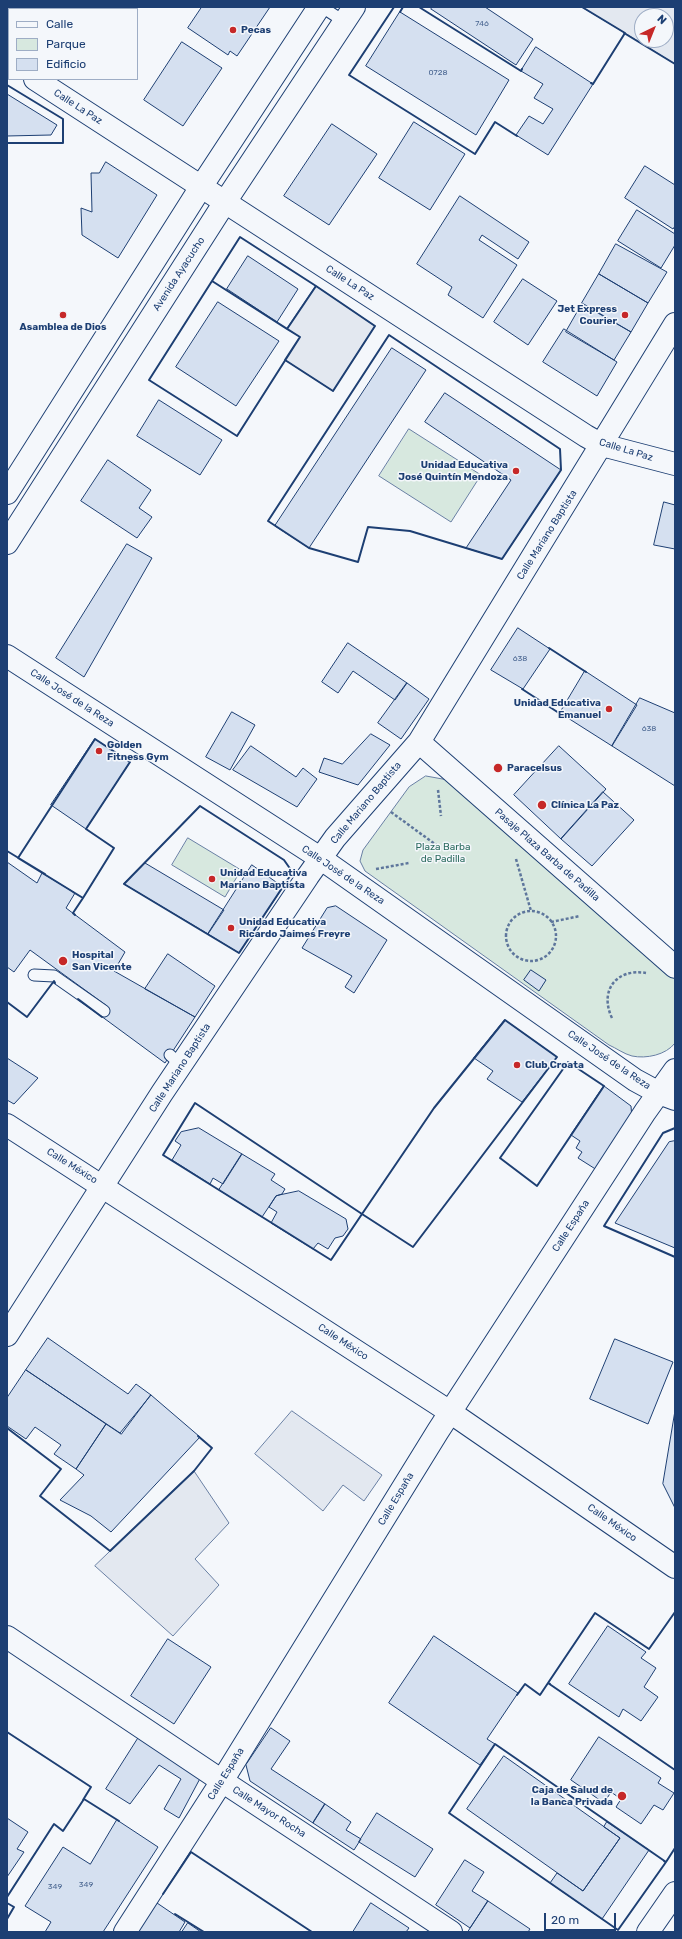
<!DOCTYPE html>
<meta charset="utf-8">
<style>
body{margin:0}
#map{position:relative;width:682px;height:1939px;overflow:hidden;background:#f4f7fb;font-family:Rubik,sans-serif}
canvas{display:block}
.frame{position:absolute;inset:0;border:8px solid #1d3f73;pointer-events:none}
.legend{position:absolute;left:8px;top:8px;width:130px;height:72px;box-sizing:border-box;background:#f4f7fb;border:1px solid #9eadc5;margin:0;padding:5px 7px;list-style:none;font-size:12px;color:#1d3f73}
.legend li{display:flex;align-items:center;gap:8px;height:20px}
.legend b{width:20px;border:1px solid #9eadc5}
.north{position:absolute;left:634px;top:8px;width:40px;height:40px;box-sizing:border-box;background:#f4f7fb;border:1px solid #9eadc5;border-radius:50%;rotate:43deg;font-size:11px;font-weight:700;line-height:16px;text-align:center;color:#1d3f73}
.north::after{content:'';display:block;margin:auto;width:14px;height:18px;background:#c62828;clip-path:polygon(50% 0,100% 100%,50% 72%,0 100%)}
.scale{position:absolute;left:544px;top:1913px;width:72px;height:18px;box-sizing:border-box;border:2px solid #1d3f73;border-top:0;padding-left:5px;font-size:12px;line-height:14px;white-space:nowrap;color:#1d3f73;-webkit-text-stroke:3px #f4f7fb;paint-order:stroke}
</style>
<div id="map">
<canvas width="682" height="1939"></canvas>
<div class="frame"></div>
<ul class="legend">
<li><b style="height:5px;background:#f4f7fb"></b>Calle</li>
<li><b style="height:11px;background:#d7e8df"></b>Parque</li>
<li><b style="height:11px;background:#d5e0f0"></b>Edificio</li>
</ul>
<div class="north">N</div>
<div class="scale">20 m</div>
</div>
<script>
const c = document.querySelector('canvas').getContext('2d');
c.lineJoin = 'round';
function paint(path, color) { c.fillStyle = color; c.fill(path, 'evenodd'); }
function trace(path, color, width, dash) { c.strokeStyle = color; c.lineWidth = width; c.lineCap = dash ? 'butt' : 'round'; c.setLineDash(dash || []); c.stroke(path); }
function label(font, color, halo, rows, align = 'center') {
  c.font = font + ' Rubik,sans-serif'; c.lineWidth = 3; c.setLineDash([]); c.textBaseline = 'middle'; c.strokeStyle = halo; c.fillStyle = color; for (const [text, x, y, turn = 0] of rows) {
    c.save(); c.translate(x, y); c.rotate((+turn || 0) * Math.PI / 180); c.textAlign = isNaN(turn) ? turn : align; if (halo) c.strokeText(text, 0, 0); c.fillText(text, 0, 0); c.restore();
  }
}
const green = new Path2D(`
 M 409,429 L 481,475 L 451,522 L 379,476 Z
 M 426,776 L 448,780 L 675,976 L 675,1043 C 666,1055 646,1059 632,1056 C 624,1054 616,1048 609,1045 L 365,871 L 360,861 L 363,850 L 409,787 Z
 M 188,838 L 241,870 L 225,897 L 172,865 Z`);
const parking = new Path2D(`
 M 582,7 L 675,7 L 675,64 L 625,33 ZM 642,16 L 666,16 L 666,40 L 642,40 Z
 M 316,286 L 375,326 L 333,391 L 285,360 L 300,337 L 287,329 Z
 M 292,1411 L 382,1475 L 364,1501 L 343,1485 L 323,1511 L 255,1454 Z
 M 194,1471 L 229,1523 L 195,1559 L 219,1585 L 173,1636 L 95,1566 Z`);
const building = new Path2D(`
 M 202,7 L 270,7 L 237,56 L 230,51 L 228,55 L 188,28 Z
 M 433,7 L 485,7 L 533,39 L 516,65 L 431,9 Z
 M 400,12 L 509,80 L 476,135 L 366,66 Z
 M 182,42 L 222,68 L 183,126 L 144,100 Z
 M 536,47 L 593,84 L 548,155 L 516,135 L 529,116 L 543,124 L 553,109 L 534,98 L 543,84 L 521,71 Z
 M 7,94 L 57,125 L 51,135 L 7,136 Z
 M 414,122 L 465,154 L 430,210 L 379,178 Z
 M 332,124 L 377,154 L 329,225 L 284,196 Z
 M 106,162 L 157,195 L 118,258 L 82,235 L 81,208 L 92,212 L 91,173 L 99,173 Z
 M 645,166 L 675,185 L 675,226 L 673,229 L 625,198 Z
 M 460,196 L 529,242 L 518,259 L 482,235 L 479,240 L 517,265 L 483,318 L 448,295 L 452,287 L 417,264 Z
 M 637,210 L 675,234 L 675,245 L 661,268 L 618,241 Z
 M 616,244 L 667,272 L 648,303 L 599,274 Z
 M 248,256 L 298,289 L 277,322 L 227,289 Z
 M 599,274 L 648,303 L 631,332 L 582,303 Z
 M 523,279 L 557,301 L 528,345 L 494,322 Z
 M 218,302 L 279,341 L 236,406 L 176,367 Z
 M 582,304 L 631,332 L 614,360 L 566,332 Z
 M 564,329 L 617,362 L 597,396 L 543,362 Z
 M 392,348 L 426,370 L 309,548 L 275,526 Z
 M 445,393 L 561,470 L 502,559 L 466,548 L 511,480 L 425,422 Z
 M 159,400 L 222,440 L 200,475 L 137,436 Z
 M 108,460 L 151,490 L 139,508 L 152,517 L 137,538 L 81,501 Z
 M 664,502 L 675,505 L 675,549 L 654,545 Z
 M 127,544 L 152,558 L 84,677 L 56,658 Z
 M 518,628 L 550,649 L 523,689 L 491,670 Z
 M 348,643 L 407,683 L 395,700 L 353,671 L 338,693 L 322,682 Z
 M 585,671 L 637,705 L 612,746 L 560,713 Z
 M 407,683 L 429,699 L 401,739 L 378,723 Z
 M 640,698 L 675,713 L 675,786 L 612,746 Z
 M 232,712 L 255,725 L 230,770 L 206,757 Z
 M 371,734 L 390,745 L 358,785 L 319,772 L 324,758 L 342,764 Z
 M 95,739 L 130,762 L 86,829 L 51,805 Z
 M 251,746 L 296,777 L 303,768 L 317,779 L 297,807 L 233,770 Z
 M 559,746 L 606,789 L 561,839 L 514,795 Z
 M 603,792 L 634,820 L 592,866 L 561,839 Z
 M 7,862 L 37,883 L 42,873 L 75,893 L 66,908 L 125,952 L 114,971 L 195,1017 L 165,1063 L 101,1016 L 107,1006 L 30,950 L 14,972 L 7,967 Z
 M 145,863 L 224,910 L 208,934 L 124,884 Z
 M 252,865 L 283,887 L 239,953 L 208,934 Z
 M 336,906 L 387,940 L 354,993 L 345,987 L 352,976 L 302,948 L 327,908 Z
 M 168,954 L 215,986 L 195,1017 L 145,989 Z
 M 531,970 L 546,980 L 539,991 L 524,980 Z
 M 505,1020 L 557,1057 L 522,1102 L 487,1079 L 493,1071 L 474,1058 Z
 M 7,1058 L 38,1078 L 14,1104 L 7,1100 Z
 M 604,1086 L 631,1106 L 632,1119 L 597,1170 L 578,1158 L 582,1152 L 576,1148 L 580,1141 L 571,1135 Z
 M 199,1128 L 242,1154 L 223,1184 L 213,1178 L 210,1184 L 172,1160 L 181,1145 L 175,1141 L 181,1132 Z
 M 675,1141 L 675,1248 L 615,1223 L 669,1142 Z
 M 242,1154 L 275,1174 L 271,1180 L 285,1189 L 282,1194 L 276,1196 L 262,1217 L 219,1190 Z
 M 299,1191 L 346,1219 L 348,1229 L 343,1236 L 335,1238 L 328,1249 L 318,1243 L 313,1249 L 271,1223 L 277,1212 L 269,1207 L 276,1196 Z
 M 48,1338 L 128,1394 L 136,1384 L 151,1395 L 120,1433 L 26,1370 Z
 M 615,1339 L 673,1362 L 648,1424 L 590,1399 Z
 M 26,1370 L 106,1424 L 76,1469 L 54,1454 L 61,1445 L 35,1427 L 26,1439 L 7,1426 L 7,1398 Z
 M 151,1395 L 200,1437 L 111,1532 L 91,1516 L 60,1500 L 84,1475 L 76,1469 L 106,1424 L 121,1434 Z
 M 675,1411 L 675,1508 L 663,1484 Z
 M 608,1626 L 646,1652 L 641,1658 L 656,1668 L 644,1687 L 658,1697 L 641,1721 L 623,1709 L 619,1717 L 569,1684 Z
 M 434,1636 L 518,1693 L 487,1739 L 495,1744 L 480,1765 L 389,1703 Z
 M 168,1639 L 211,1667 L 174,1724 L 131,1696 Z
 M 271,1728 L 290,1741 L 271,1769 L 325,1804 L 313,1823 L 250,1781 L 246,1765 Z
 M 144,1729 L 204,1771 L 179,1818 L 164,1809 L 181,1779 L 159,1765 L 130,1804 L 106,1789 Z
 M 599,1737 L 661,1778 L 658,1783 L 674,1793 L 663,1810 L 654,1805 L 641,1824 L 616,1807 L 621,1799 L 611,1792 L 604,1803 L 571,1780 Z
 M 504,1756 L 620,1838 L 583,1891 L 467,1809 Z
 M 325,1804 L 351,1822 L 346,1830 L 361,1839 L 354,1850 L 313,1823 Z
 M 377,1813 L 433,1849 L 415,1877 L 359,1842 Z
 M 7,1818 L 28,1832 L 17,1849 L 24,1852 L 7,1877 Z
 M 117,1820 L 158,1847 L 103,1932 L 45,1932 L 51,1922 L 25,1906 L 63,1847 L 90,1864 Z
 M 607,1822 L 649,1850 L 602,1919 L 550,1883 L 557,1873 L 583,1891 L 620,1838 L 604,1827 Z
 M 465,1860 L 484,1872 L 472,1891 L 488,1901 L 470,1928 L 436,1905 Z
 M 488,1901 L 530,1929 L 528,1932 L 468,1932 Z
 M 157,1903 L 185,1922 L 179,1932 L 137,1932 Z
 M 371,1903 L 409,1928 L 406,1932 L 353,1932 Z
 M 188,1923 L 201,1932 L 182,1932 Z`);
const path = new Path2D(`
 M 438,790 L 441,816
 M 391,812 L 439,847
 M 516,859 L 531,911
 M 376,869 L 409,863
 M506 936a25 25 0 1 1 50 0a25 25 0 1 1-50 0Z
 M 551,922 L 580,916
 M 612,1018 C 599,991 616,968 646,973`);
const service = new Path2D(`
 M 322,7 L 345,22
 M 34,975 L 54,976 L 104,1011
 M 170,1055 L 181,1065`);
const minor = new Path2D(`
 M 7,61 L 9,62
 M 35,79 L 586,436 L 602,445 L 675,464
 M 419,742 L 675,967
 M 7,1335 L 162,1093 L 308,876 L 335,838 L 419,742 L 675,324
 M 7,1637 L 222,1781 L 451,1932
 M 125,1932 L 222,1781 L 438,1431 L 645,1112 L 675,1070`);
const secondary = new Path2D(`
 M 7,656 L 320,858 L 635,1080 L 659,1093 L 675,1099
 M 7,1125 L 450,1412 L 675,1567
 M 648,1932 L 675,1893`);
const primary = new Path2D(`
 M 7,493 L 201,187 L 319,7
 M 7,543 L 225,202 L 354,7`);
const wall = new Path2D(`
 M 394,7 L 349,75 L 475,154 L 495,122 L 517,136
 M 419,7 L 521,71 L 522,69
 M 582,7 L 625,33 L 593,84 L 591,83
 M 400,12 L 403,7
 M 624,33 L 675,64
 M 7,85 L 63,119 L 63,143 L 7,143
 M 240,237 L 316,286 L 287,329 L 212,281 Z
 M 212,281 L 300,337 L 237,436 L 149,380 Z
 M 316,286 L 375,326 L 333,391 L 285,360 L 300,337 L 287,329 Z
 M 389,335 L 560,449 L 561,470 L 502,559 L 410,531 L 368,527 L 358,562 L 309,548 L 268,521 Z
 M 549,648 L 586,672
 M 522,689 L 562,715
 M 95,739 L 130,762 L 86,829 L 114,848 L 83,898 L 18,858 Z
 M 200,806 L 284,860 L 291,870 L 290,876 L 239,953 L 124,884 Z
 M 7,851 L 45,874
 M 73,892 L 83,898 L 73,913 L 75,915
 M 78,999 L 102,1017
 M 7,1002 L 27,1017 L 54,981 L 55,983
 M 505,1020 L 557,1057 L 413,1247 L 362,1214 L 434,1108 Z
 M 568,1062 L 604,1086 L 537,1186 L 500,1158 Z
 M 195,1103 L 362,1214 L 331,1260 L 163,1155 Z
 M 675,1128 L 663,1133 L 604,1226 L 675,1257
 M 7,1428 L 61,1469 L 40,1496 L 110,1551 L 194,1471 L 212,1448 L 198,1436
 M 550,1684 L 548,1683 L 595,1613 L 649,1649 L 675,1612
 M 517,1695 L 525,1684 L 540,1695 L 548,1683 L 675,1770
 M 7,1732 L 91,1787 L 83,1800
 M 495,1744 L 666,1862 L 618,1930 L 449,1813 Z
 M 664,1861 L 666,1862 L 675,1848
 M 163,1894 L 191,1852 L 312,1932
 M 7,1897 L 54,1824 L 63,1831 L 84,1799 L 119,1821
 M 7,1903 L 14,1907 L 7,1919
 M 175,1914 L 204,1932`);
const markers = [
 [233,30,4,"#c62828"],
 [63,315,4,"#c62828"],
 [625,315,4,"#c62828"],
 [516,471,4,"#c62828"],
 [609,709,4,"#c62828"],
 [99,751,4,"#c62828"],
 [498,768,5,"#c62828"],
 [542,805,5,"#c62828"],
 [212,879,4,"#c62828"],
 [231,928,4,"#c62828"],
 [63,961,5,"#c62828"],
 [517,1065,4,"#c62828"],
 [622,1796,5,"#c62828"]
];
const numberNames = [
 ["746",482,24],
 ["0728",438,73],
 ["638",520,659],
 ["638",649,729],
 ["349",86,1885],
 ["349",55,1887]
];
const poiNames = [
 ["Pecas",241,30],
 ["Jet Express",617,309,"right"],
 ["Courier",617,321,"right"],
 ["Asamblea de Dios",63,327,"center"],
 ["Unidad Educativa",508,465,"right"],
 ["José Quintín Mendoza",508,477,"right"],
 ["Unidad Educativa",601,703,"right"],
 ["Emanuel",601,715,"right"],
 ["Golden",107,745],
 ["Fitness Gym",107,757],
 ["Paracelsus",507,768],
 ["Clínica La Paz",551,805],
 ["Unidad Educativa",220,873],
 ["Mariano Baptista",220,885],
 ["Unidad Educativa",239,922],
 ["Ricardo Jaimes Freyre",239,934],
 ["Hospital",72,955],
 ["San Vicente",72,967],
 ["Club Croata",525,1065],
 ["Caja de Salud de",613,1790,"right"],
 ["la Banca Privada",613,1802,"right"]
];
const streetNames = [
 ["Calle La Paz",78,107,33],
 ["Avenida Ayacucho",179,274,-57],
 ["Calle La Paz",350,283,33],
 ["Calle La Paz",626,450,17],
 ["Calle Mariano Baptista",547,535,-58],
 ["Calle José de la Reza",72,698,33],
 ["Calle Mariano Baptista",366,803,-50],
 ["Pasaje Plaza Barba de Padilla",547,855,41],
 ["Calle José de la Reza",343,875,34],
 ["Calle José de la Reza",609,1060,34],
 ["Calle Mariano Baptista",180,1068,-57],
 ["Calle México",72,1166,32],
 ["Calle España",571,1226,-57],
 ["Calle México",343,1342,33],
 ["Calle España",396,1499,-59],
 ["Calle México",612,1523,35],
 ["Calle España",226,1774,-58],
 ["Calle Mayor Rocha",269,1812,33]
];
const parkNames = [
 ["Plaza Barba",443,847],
 ["de Padilla",443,859]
];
paint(green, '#d7e8df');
trace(green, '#687fa3', 1);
paint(parking, '#e3e8f0');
trace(parking, '#687fa3', 1);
paint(building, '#d5e0f0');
trace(building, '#1d3f73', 1);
trace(service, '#1d3f73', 13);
trace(minor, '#1d3f73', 24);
trace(secondary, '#1d3f73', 24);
trace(primary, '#1d3f73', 24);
trace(path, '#5e769c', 2.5, [3, 2]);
trace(service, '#f4f7fb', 11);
trace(minor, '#f4f7fb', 22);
trace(secondary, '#f4f7fb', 22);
trace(primary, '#f4f7fb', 22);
trace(wall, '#1d3f73', 2);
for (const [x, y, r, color] of markers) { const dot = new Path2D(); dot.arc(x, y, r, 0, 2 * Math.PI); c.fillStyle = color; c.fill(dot); trace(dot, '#f4f7fb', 1.5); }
label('8px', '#4b6792', null, numberNames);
label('bold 10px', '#1d3f73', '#f4f7fb', poiNames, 'left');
label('10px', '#1d3f73', '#f4f7fb', streetNames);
label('10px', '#2c6c60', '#f4f7fb', parkNames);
</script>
